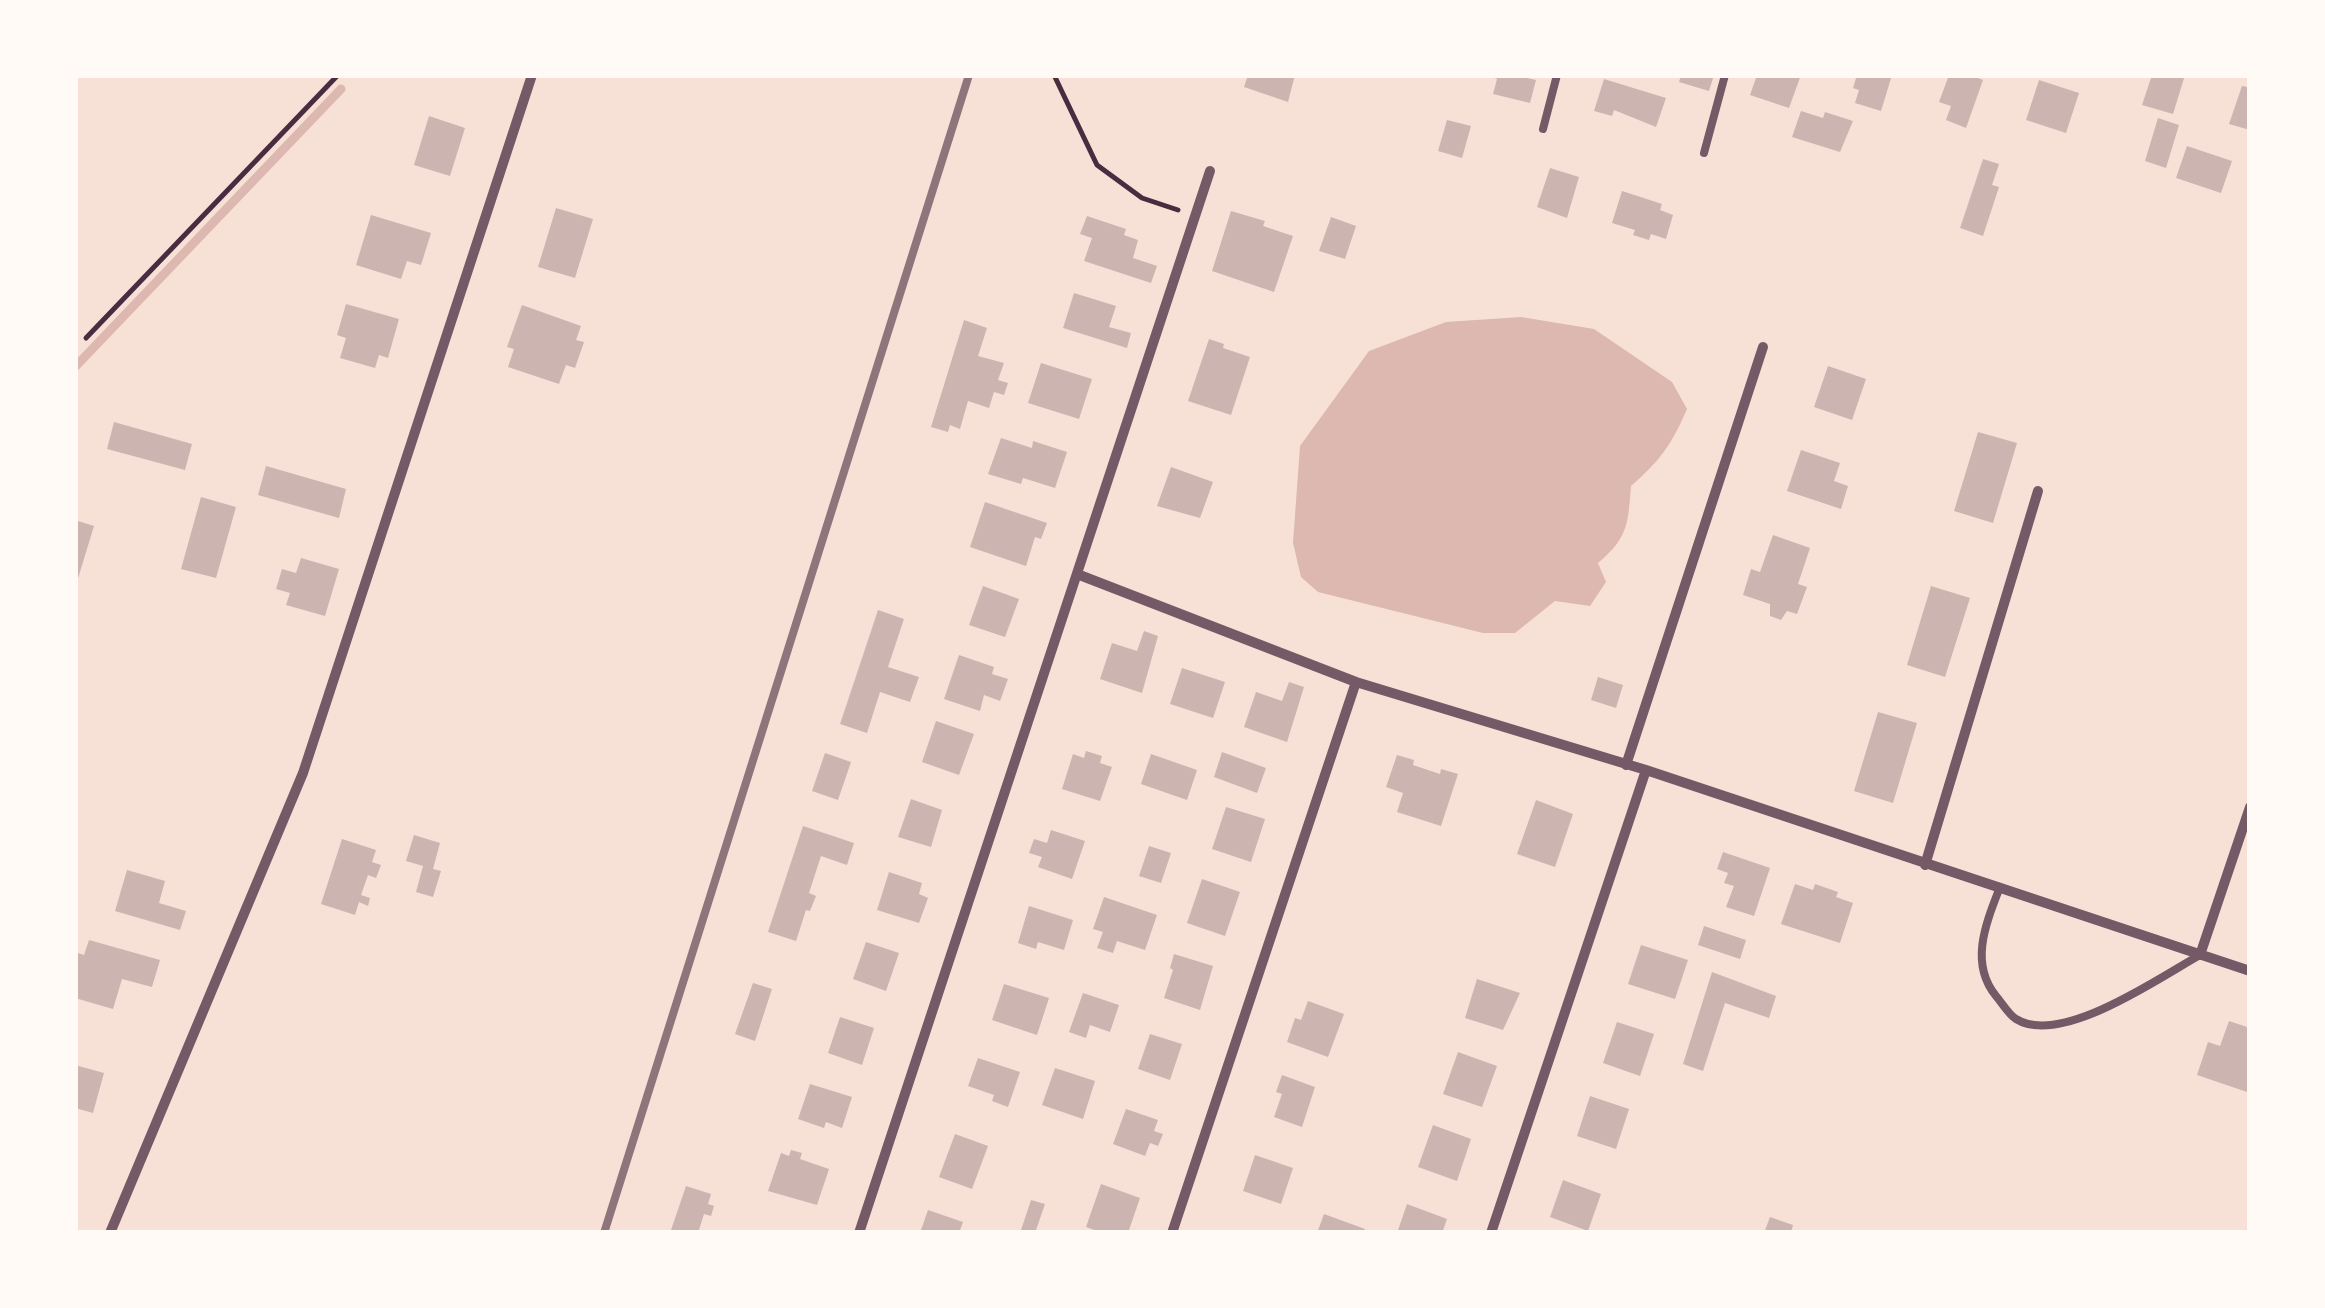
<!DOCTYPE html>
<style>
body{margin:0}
#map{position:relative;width:2325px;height:1308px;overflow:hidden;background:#f7e1d7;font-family:"Roboto Condensed",sans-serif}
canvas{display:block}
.frame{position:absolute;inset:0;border:78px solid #fffaf5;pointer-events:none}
</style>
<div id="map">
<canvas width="2325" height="1308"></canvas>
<div class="frame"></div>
</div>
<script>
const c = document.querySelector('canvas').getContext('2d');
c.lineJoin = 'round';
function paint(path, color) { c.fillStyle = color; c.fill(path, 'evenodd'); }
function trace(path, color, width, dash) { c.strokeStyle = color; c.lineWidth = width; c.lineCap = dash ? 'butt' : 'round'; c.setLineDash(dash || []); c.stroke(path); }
const water = new Path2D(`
 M 1521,317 L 1594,329 L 1672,382 L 1687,409 C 1672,444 1660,461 1631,486 C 1628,524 1628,538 1598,563 L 1606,582 L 1590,606 L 1555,601 L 1515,633 L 1483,633 L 1318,592 L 1301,577 L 1293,543 L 1300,446 L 1369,351 L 1446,322 Z`);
const stream = new Path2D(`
 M 75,367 L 341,89`);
const building = new Path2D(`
 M 1248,75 L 1295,75 L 1288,102 L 1244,87 Z
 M 1488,75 L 1527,75 L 1527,78 L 1536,80 L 1530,103 L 1493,94 L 1497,79 Z
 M 1681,75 L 1714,75 L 1709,91 L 1679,82 Z
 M 1757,75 L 1801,75 L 1789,108 L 1750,95 Z
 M 1857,75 L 1892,75 L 1881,111 L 1855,103 L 1859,90 L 1853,88 Z
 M 1949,75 L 1971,75 L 1983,80 L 1966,128 L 1946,120 L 1951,106 L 1939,102 Z
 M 2152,75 L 2185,75 L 2173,114 L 2142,105 Z
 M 1604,79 L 1666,98 L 1656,127 L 1614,110 L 1612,116 L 1594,111 Z
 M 2250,79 L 2250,130 L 2229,124 L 2242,86 L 2247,87 Z
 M 2039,80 L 2079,93 L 2066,133 L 2026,120 Z
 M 1801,111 L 1823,118 L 1825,112 L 1853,121 L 1840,152 L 1792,137 Z
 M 429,116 L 465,128 L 450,176 L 414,165 Z
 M 2158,118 L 2179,125 L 2166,168 L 2145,161 Z
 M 1447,120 L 1471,126 L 1462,158 L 1438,151 Z
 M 2187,146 L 2232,161 L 2221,193 L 2176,178 Z
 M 1983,159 L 1999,164 L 1992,185 L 1999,187 L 1983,236 L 1960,228 Z
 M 1550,168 L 1579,177 L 1567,218 L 1537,207 Z
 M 1622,191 L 1662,204 L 1660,210 L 1673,215 L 1666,239 L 1651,234 L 1649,240 L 1633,235 L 1635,230 L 1612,223 Z
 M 556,208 L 593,219 L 575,278 L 538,267 Z
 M 1231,211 L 1265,221 L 1263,226 L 1293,236 L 1274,292 L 1212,271 Z
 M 371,215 L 431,233 L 421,265 L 407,261 L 401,279 L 356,265 Z
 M 1087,216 L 1126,229 L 1124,235 L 1138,240 L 1133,258 L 1157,266 L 1151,283 L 1084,261 L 1092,238 L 1080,234 Z
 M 1331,217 L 1356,226 L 1345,259 L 1319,251 Z
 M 1074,293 L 1116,306 L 1109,327 L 1131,333 L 1127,348 L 1063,328 Z
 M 346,304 L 399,319 L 388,358 L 379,355 L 375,368 L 340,358 L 346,338 L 337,335 Z
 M 522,305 L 581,326 L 576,340 L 584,342 L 575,368 L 566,365 L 559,384 L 508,367 L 514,349 L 507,347 Z
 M 964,320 L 987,328 L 978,356 L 1004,363 L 998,380 L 1008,383 L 1004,395 L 994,392 L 989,408 L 968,401 L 960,429 L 950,425 L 948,432 L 931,427 Z
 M 1209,339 L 1224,344 L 1223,348 L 1250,357 L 1231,415 L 1188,401 Z
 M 1041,363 L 1092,379 L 1079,419 L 1028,403 Z
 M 1828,366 L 1866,379 L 1852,420 L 1814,407 Z
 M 114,422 L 192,444 L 185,470 L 107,449 Z
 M 1978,432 L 2017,443 L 1993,523 L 1954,511 Z
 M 1001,438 L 1032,448 L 1033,441 L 1067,452 L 1055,488 L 1023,478 L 1021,484 L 988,474 Z
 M 1801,450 L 1840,463 L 1834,481 L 1848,486 L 1841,509 L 1787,491 Z
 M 266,466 L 346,489 L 339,518 L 258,495 Z
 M 1171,467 L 1213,482 L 1200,518 L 1157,506 Z
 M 201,497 L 236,507 L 216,578 L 181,569 Z
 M 985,502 L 1047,523 L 1041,539 L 1035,537 L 1026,566 L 970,547 Z
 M 75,520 L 94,526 L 76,585 L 75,585 Z
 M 1773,535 L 1810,548 L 1798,584 L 1807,587 L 1797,614 L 1787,611 L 1781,620 L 1770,616 L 1770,604 L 1743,595 L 1751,569 L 1760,572 Z
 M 301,558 L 339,569 L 325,616 L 286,605 L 290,593 L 276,589 L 282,569 L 296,573 Z
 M 983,586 L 1019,599 L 1005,637 L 969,625 Z
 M 1931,586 L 1970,598 L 1945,677 L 1907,665 Z
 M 878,610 L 904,619 L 888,667 L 919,677 L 910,702 L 880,692 L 867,733 L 840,724 Z
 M 1144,631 L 1158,636 L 1142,693 L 1100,679 L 1112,643 L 1137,651 Z
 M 959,655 L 994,667 L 992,674 L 1008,679 L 1000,701 L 984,695 L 980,711 L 944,699 Z
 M 1182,668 L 1225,682 L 1213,718 L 1170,704 Z
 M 1598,677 L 1623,685 L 1616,708 L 1591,700 Z
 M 1289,682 L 1304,687 L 1287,742 L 1244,727 L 1256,692 L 1282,701 Z
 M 1878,712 L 1917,723 L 1893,803 L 1854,791 Z
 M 936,721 L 974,734 L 959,775 L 922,762 Z
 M 1086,751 L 1102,756 L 1100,763 L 1112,767 L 1100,801 L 1062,789 L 1073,754 L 1084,758 Z
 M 1222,752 L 1266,768 L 1257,793 L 1214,777 Z
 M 825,753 L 851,762 L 838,800 L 812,791 Z
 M 1151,754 L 1197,770 L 1187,800 L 1141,784 Z
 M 1397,755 L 1414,760 L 1413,765 L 1440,774 L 1441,769 L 1458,774 L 1441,826 L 1397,812 L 1403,793 L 1386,787 Z
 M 911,799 L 942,810 L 931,847 L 898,837 Z
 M 1536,800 L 1573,814 L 1555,867 L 1517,854 Z
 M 1226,807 L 1265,819 L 1251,862 L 1212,849 Z
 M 803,826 L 854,843 L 847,865 L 821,856 L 809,893 L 816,896 L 810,911 L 806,910 L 796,941 L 768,932 Z
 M 1051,830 L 1085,841 L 1072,879 L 1038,867 L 1042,857 L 1029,853 L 1034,839 L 1047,843 Z
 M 414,835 L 440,843 L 433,869 L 441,871 L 433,897 L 416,892 L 423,866 L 406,861 Z
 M 342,839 L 376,850 L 372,862 L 381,865 L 376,878 L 368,875 L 361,895 L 370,898 L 368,906 L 359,902 L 355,915 L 321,904 Z
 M 1149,846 L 1171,853 L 1161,883 L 1139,876 Z
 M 1723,852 L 1770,868 L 1754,916 L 1726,907 L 1734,886 L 1724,883 L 1728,873 L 1717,869 Z
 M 127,870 L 165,881 L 159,903 L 186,911 L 180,930 L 115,911 Z
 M 889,872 L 922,883 L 919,894 L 928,898 L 919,923 L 877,910 Z
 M 1202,879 L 1240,892 L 1225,936 L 1187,923 Z
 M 1795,884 L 1813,890 L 1815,884 L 1838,892 L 1836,897 L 1853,903 L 1840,943 L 1781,924 Z
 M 1104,897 L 1157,915 L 1145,950 L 1117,941 L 1113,953 L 1097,948 L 1103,932 L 1093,929 Z
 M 1029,906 L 1073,920 L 1064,950 L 1038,942 L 1036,949 L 1018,943 Z
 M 1704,926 L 1746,940 L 1740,959 L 1698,945 Z
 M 89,940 L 160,960 L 152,987 L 122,979 L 113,1009 L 75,998 L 75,964 L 78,953 L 84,955 Z
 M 866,942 L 899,953 L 886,991 L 853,979 Z
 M 1641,945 L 1688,960 L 1675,999 L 1628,984 Z
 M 1174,954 L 1213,966 L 1200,1010 L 1164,998 L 1173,970 L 1170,968 Z
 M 1712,972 L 1776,996 L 1769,1018 L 1725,1003 L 1703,1071 L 1683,1064 Z
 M 1477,979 L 1520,993 L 1503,1030 L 1465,1018 Z
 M 753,983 L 772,989 L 755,1041 L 735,1034 Z
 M 1004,984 L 1049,998 L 1037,1035 L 992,1020 Z
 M 1083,993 L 1119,1005 L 1110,1032 L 1090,1025 L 1086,1038 L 1069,1032 Z
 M 1308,1001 L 1344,1014 L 1328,1057 L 1287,1042 L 1295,1018 L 1301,1020 Z
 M 840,1017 L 874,1028 L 862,1065 L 828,1053 Z
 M 2229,1021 L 2250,1028 L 2250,1093 L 2197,1075 L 2208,1042 L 2220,1046 Z
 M 1617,1022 L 1654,1034 L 1640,1076 L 1603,1063 Z
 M 1150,1034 L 1182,1044 L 1170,1080 L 1138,1069 Z
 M 1458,1052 L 1497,1066 L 1482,1107 L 1443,1094 Z
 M 978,1058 L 1020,1072 L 1008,1107 L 992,1101 L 994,1095 L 968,1086 Z
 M 75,1065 L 104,1073 L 93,1113 L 75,1108 Z
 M 1055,1068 L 1095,1081 L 1083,1119 L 1042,1105 Z
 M 1282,1075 L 1315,1087 L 1302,1127 L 1274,1117 L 1282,1094 L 1276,1092 Z
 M 810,1084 L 852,1097 L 842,1128 L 826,1122 L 824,1128 L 798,1119 Z
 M 1590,1096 L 1629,1109 L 1616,1149 L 1577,1136 Z
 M 1126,1109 L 1158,1120 L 1154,1131 L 1163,1134 L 1158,1146 L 1150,1143 L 1145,1156 L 1113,1144 Z
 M 1433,1125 L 1471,1139 L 1457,1181 L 1418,1167 Z
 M 955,1134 L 988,1146 L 972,1189 L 939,1177 Z
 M 791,1150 L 802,1153 L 800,1159 L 829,1169 L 817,1205 L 768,1191 L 781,1153 L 789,1156 Z
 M 1255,1155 L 1293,1168 L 1281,1204 L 1243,1191 Z
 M 1563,1180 L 1601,1194 L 1588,1231 L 1550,1217 Z
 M 1101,1184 L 1140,1198 L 1128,1233 L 1103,1233 L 1086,1227 Z
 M 686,1186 L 711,1194 L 708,1204 L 714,1206 L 711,1216 L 704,1214 L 698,1233 L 670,1233 Z
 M 1031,1200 L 1045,1204 L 1035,1233 L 1020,1233 Z
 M 1407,1204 L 1447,1219 L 1442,1233 L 1397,1233 Z
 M 928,1210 L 963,1222 L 959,1233 L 920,1233 Z
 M 1324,1214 L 1365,1229 L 1363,1233 L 1317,1233 Z
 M 1770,1217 L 1793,1225 L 1791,1233 L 1764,1233 Z`);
const path = new Path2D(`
 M 1054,75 L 1097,165 L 1142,198 L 1178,210
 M 86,338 L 338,75`);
const service = new Path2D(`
 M 1543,129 L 1557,75
 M 1704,153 L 1725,75
 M 2000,887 C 1986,923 1969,963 1996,996 C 2002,1003 2009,1015 2016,1019 C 2061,1047 2160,977 2200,955`);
const minor = new Path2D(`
 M 1077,574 L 1356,682 L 1646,770 L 2250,971
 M 1626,765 L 1763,347
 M 1925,865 L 2038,491
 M 2200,955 L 2250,807
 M 110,1233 L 303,773 L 532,75
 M 859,1233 L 1210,171
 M 1172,1233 L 1356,682
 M 1491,1233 L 1646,770`);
const rail = new Path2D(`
 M 604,1233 L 969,75`);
paint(water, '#dcb8b0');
trace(stream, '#dcb8b0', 9);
paint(building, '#ccb4b1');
trace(path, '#4a2c40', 5);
trace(service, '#755966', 8);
trace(minor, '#755966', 10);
trace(rail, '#8f747c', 8);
</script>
